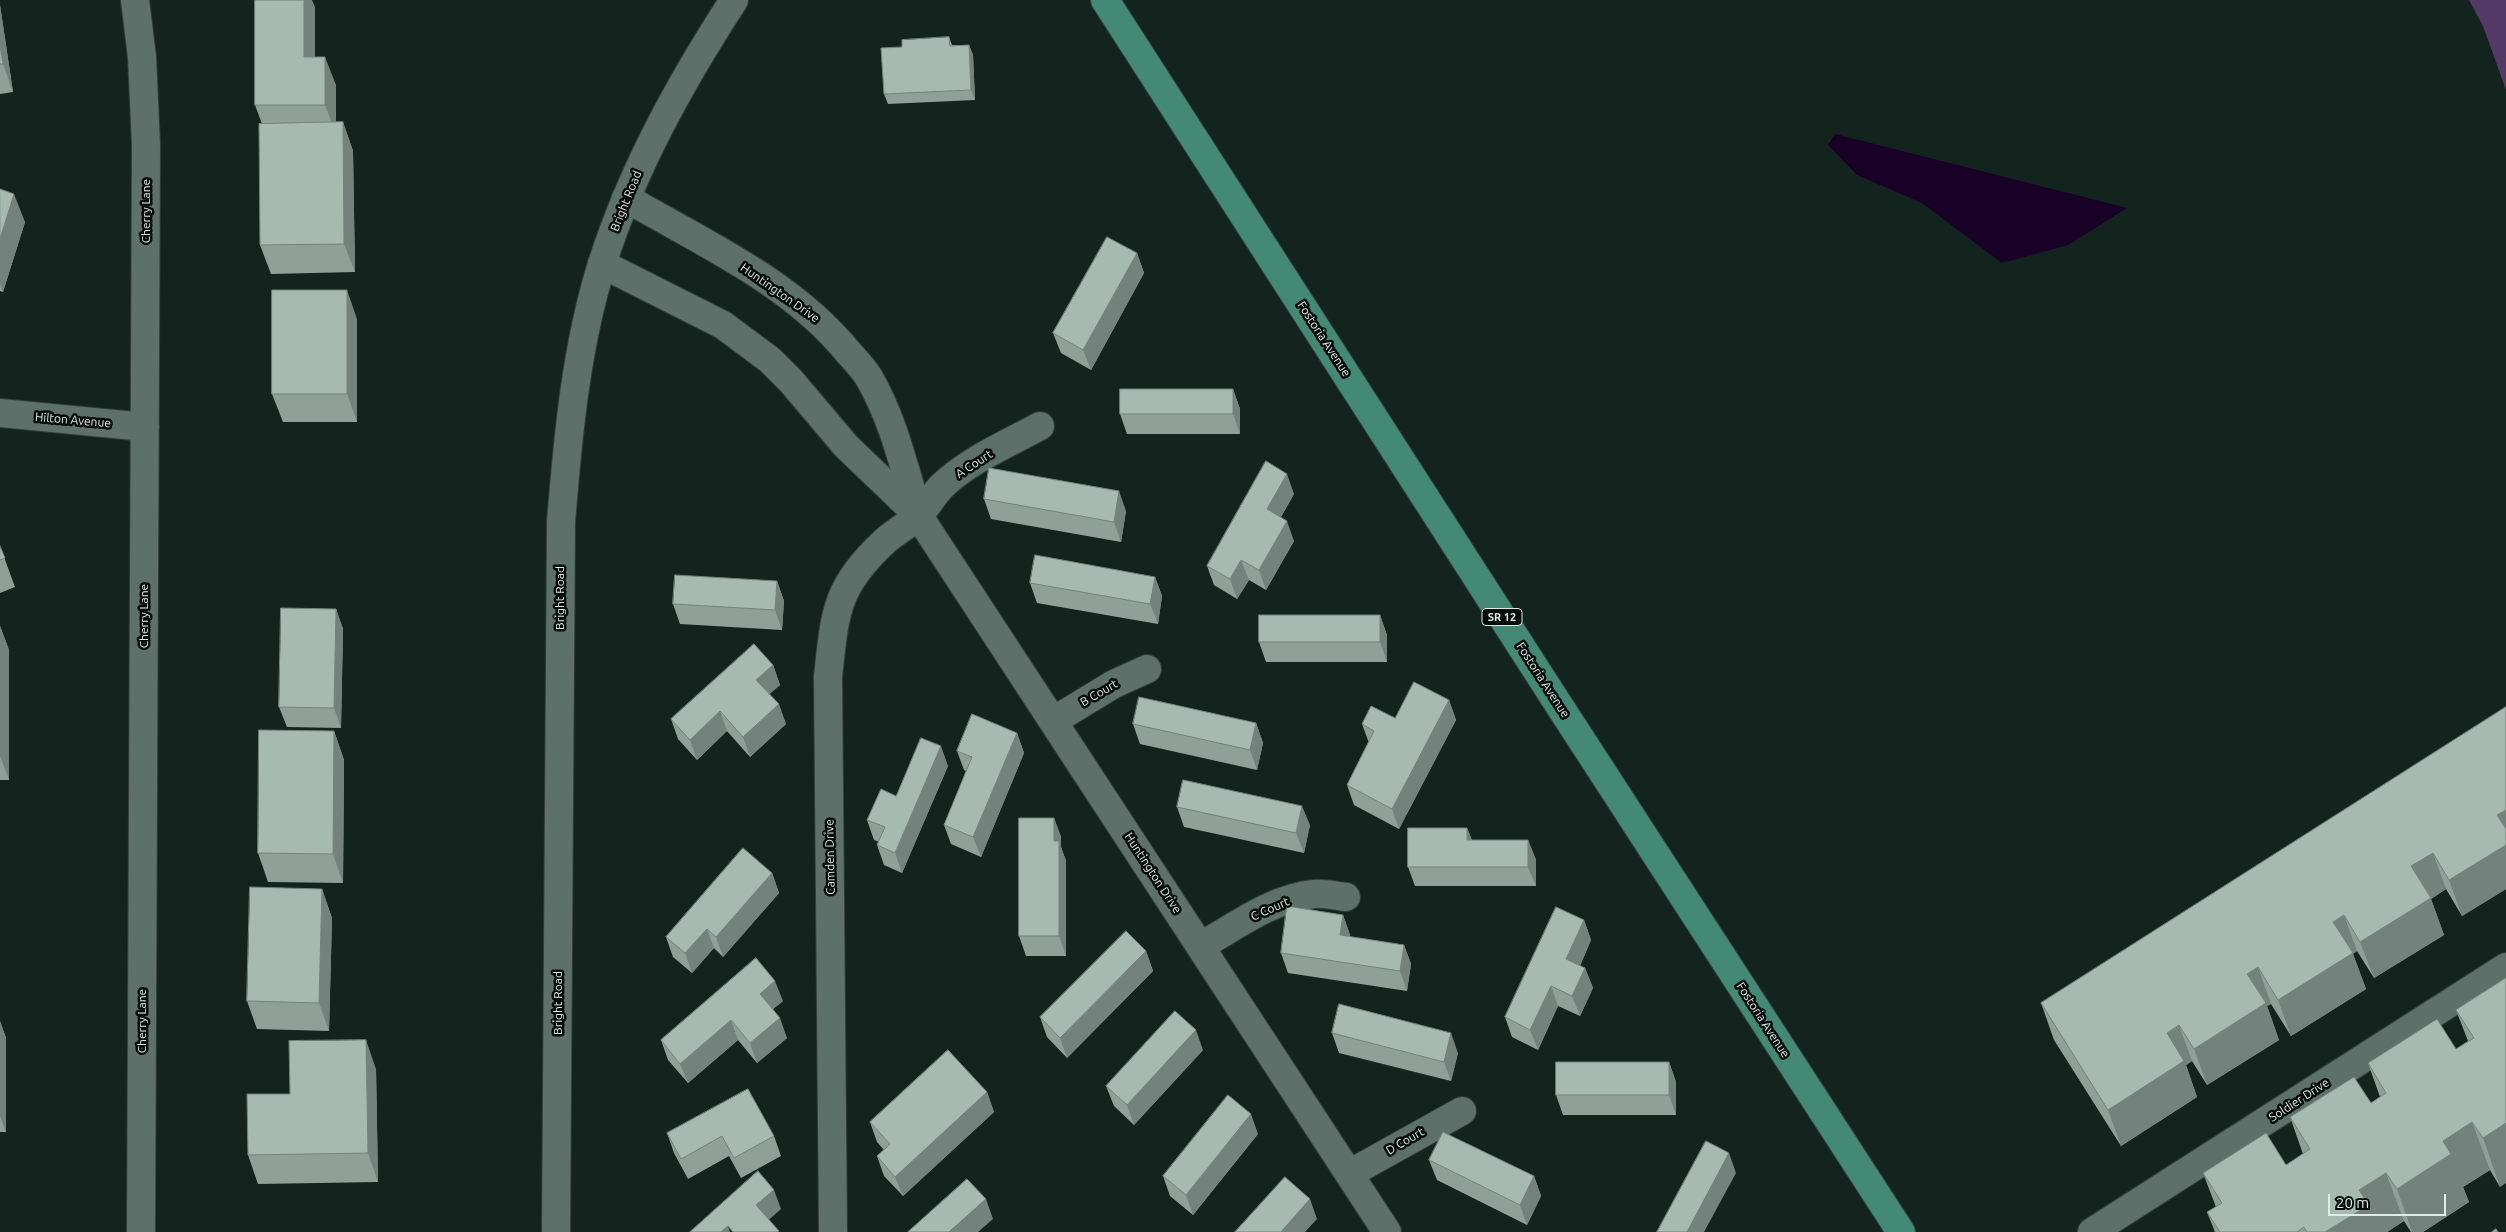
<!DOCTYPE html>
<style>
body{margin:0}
#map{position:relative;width:2506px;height:1232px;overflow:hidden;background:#13241e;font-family:Ubuntu,sans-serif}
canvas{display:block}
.scale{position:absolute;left:2328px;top:1194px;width:118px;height:22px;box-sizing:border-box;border:2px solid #e0ebe6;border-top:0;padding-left:6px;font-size:15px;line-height:18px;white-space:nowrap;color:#e0ebe6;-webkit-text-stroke:4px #050c09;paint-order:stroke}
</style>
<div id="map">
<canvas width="2506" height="1232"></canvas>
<div class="scale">20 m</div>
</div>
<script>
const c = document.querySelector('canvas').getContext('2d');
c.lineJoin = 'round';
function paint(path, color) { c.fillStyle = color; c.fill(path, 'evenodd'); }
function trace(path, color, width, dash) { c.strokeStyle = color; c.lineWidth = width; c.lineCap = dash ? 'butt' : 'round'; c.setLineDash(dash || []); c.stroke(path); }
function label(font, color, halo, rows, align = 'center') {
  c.font = font + ' Ubuntu,sans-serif'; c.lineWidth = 5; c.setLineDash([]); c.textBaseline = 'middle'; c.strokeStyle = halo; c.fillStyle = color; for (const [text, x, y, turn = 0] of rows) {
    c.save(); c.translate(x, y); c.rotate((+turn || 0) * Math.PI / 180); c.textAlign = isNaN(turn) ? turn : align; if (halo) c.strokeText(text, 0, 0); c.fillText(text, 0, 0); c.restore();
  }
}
const green = new Path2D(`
 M 2469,0 L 2506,0 L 2506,90 L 2483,26 Z`);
const water = new Path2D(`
 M 1835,134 L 2127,208 L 2068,245 L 2002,263 L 1922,203 L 1857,175 L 1828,145 Z`);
const minor = new Path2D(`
 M 135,0 L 142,57 L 146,145 L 141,1232
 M 626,198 C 703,243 791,282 848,352 C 855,360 862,367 868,376 C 893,418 904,467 918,514
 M 602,264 L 723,325 L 770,360 L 791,381 L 846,446 L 918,515 L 1387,1232
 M 0,413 L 145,427
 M 1053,721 L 1114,684 L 1147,669
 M 1201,946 C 1236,926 1273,898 1314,894 C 1324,893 1336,896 1346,897
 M 1349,1174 L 1462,1111
 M 833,1232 L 828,677 C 835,613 835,587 885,541 C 895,532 908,525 918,516 C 927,507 933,495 942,486 C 969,460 1007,444 1040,426
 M 2092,1232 L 2506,967`);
const secondary = new Path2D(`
 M 556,1232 L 561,522 C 568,436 576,347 602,264 C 632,170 680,83 734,0`);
const primary = new Path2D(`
 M 1105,0 L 1555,699 L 1901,1232`);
const wall = new Path2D(`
 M 0,5 L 13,92 L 0,94 Z
 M 315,7 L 315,57 L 336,85 L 336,122 L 343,122 L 353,151 L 355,272 L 271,274 L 260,245 L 262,124 L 255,105 Z
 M 949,37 L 952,45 L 969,45 L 973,55 L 975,100 L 888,104 L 884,94 L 902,47 Z
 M 0,189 L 25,222 L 3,292 L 0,291 Z
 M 1137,253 L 1144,273 L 1091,370 L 1061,353 L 1053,333 Z
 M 357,319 L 357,422 L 283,422 L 272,394 Z
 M 1233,389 L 1240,409 L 1240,434 L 1127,434 L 1120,414 Z
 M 1294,494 L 1281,517 L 1294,541 L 1266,590 L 1249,580 L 1237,599 L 1214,585 L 1207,566 Z
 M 984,499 L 1126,511 L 1121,542 L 991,519 Z
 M 0,546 L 15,587 L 0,593 Z
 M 1155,577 L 1162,596 L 1158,624 L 1037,603 L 1030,583 Z
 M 777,581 L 784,601 L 782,630 L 680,624 L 673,604 Z
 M 336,609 L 343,629 L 341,728 L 287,727 L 279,707 Z
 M 1380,615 L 1387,635 L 1387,662 L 1266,662 L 1259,642 Z
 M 0,626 L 9,650 L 9,780 L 0,780 Z
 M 773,665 L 780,685 L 769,694 L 786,724 L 750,757 L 727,731 L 697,760 L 678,739 L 671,719 Z
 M 1449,700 L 1456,720 L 1399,829 L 1354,805 L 1347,785 L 1369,743 L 1362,724 L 1395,718 Z
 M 2506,707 L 2506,889 L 2462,916 L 2446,889 L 2431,899 L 2444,935 L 2374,978 L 2357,951 L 2353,954 L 2366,989 L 2291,1036 L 2271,1004 L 2267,1006 L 2279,1040 L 2207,1085 L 2192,1061 L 2186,1065 L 2197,1097 L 2121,1146 L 2054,1040 L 2041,1003 Z
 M 1256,723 L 1263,743 L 1257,770 L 1140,744 L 1133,724 Z
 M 334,731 L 344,760 L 343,883 L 268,882 L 258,853 Z
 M 1017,733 L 1024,753 L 981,857 L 951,844 L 944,825 L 966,771 L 964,770 L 957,751 Z
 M 948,766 L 902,873 L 884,865 L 877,845 L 879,842 L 874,840 L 867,820 L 896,796 Z
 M 1177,807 L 1310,825 L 1304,853 L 1184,827 Z
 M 1054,818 L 1061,837 L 1061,847 L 1066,861 L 1066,956 L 1026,956 L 1019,936 Z
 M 1467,828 L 1472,840 L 1528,840 L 1536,860 L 1536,886 L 1415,886 L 1408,867 Z
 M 772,873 L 779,893 L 723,957 L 714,948 L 692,973 L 673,957 L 666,937 Z
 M 322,889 L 332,918 L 329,1031 L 257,1029 L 247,1001 Z
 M 1343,915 L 1350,935 L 1350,937 L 1404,945 L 1411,964 L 1407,991 L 1288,973 L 1281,953 Z
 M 1584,920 L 1591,940 L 1580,966 L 1585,968 L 1593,988 L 1580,1016 L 1558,1006 L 1538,1050 L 1512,1037 L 1505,1017 Z
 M 1146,951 L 1153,971 L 1067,1058 L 1047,1037 L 1040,1017 Z
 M 2506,978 L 2500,1187 L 2490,1170 L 2463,1187 L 2469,1202 L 2423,1232 L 2411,1232 L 2404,1221 L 2387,1232 L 2215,1232 L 2207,1212 L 2216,1207 L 2203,1173 L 2286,1165 L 2303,1154 L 2290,1117 L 2371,1103 L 2380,1097 L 2368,1063 L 2456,1049 L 2468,1041 L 2456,1010 Z
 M 783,1001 L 773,1009 L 787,1038 L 757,1063 L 738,1040 L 688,1083 L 668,1060 L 661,1040 Z
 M 0,1021 L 6,1038 L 6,1132 L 0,1132 Z
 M 1332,1033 L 1458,1053 L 1451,1081 L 1339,1053 Z
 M 1203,1050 L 1134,1125 L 1114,1106 L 1106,1086 Z
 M 1669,1062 L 1676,1082 L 1676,1115 L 1563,1115 L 1556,1095 Z
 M 376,1069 L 378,1182 L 258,1184 L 248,1155 L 290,1094 Z
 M 987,1092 L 994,1112 L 903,1196 L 884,1176 L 877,1156 L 884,1150 L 877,1142 L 870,1122 Z
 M 667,1133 L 774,1136 L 781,1156 L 741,1178 L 729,1156 L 688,1179 L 674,1153 Z
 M 1258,1134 L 1193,1215 L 1170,1196 L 1163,1176 Z
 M 1429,1160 L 1534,1176 L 1541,1196 L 1527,1225 L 1437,1180 Z`);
const shadedWall = new Path2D(`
 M 304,0 L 312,0 L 315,7 L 315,85 L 304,57 Z
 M 0,5 L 13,92 L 3,64 L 0,45 Z
 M 969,45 L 973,55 L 975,100 L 971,90 Z
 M 325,57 L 336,85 L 336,134 L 325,105 Z
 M 343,122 L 353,151 L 355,272 L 344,244 Z
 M 14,194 L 25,222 L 3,292 L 0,284 L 0,239 Z
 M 1137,253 L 1144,273 L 1091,370 L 1083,350 Z
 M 347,290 L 357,319 L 357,422 L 347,394 Z
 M 1233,389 L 1240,409 L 1240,434 L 1233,414 Z
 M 1287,474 L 1294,494 L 1274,529 L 1267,509 Z
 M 1119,491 L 1126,511 L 1121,542 L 1114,522 Z
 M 1287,521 L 1294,541 L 1266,590 L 1259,570 Z
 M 1241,560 L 1249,580 L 1237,599 L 1230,579 Z
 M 1155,577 L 1162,596 L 1158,624 L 1150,604 Z
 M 777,581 L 784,601 L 782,630 L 775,610 Z
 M 336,609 L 343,629 L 341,728 L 334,708 Z
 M 1380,615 L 1387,635 L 1387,662 L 1380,642 Z
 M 0,626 L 9,650 L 9,780 L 0,756 Z
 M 773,665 L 780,685 L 763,700 L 756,680 Z
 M 1449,700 L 1456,720 L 1399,829 L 1392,809 Z
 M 779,704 L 786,724 L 750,757 L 743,737 Z
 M 720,711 L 727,731 L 697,760 L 690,740 Z
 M 1256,723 L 1263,743 L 1257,770 L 1250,750 Z
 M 334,731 L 344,760 L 343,883 L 333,854 Z
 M 1017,733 L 1024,753 L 981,857 L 973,837 Z
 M 941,746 L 948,766 L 902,873 L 895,853 Z
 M 1302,806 L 1310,825 L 1304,853 L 1296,833 Z
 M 2506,810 L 2506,838 L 2497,815 Z
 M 1054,818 L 1061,837 L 1061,847 L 1066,861 L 1066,956 L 1059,936 L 1054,841 Z
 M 1467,828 L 1475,848 L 1467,840 Z
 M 1528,840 L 1536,860 L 1536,886 L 1528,867 Z
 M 2506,845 L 2506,889 L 2462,916 L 2449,880 Z
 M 2433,853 L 2446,889 L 2431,899 L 2444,935 L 2374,978 L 2360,942 L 2411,866 Z
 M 772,873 L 779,893 L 723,957 L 716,937 Z
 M 322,889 L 332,918 L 329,1031 L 319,1003 Z
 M 1343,915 L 1350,935 L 1348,955 L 1340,935 Z
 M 2344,915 L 2357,951 L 2353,954 L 2366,989 L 2291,1036 L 2278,1000 L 2333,922 Z
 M 1584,920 L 1591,940 L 1574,979 L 1566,959 Z
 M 707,929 L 714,948 L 692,973 L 685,953 Z
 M 1404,945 L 1411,964 L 1407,991 L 1400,971 Z
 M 1146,951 L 1153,971 L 1067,1058 L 1060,1038 Z
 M 2258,967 L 2271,1004 L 2267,1006 L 2279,1040 L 2207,1085 L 2194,1049 L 2247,974 Z
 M 1585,968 L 1593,988 L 1580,1016 L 1572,996 Z
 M 775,981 L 783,1001 L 767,1014 L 760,994 Z
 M 1551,986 L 1558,1006 L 1538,1050 L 1530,1030 Z
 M 780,1018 L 787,1038 L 757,1063 L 750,1043 Z
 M 731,1020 L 738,1040 L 688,1083 L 680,1064 Z
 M 0,1021 L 6,1038 L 6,1132 L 0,1116 Z
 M 2179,1025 L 2192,1061 L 2186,1065 L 2197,1097 L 2121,1146 L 2108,1110 L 2167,1033 Z
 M 1196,1030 L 1203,1050 L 1134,1125 L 1127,1105 Z
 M 1451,1033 L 1458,1053 L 1451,1081 L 1444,1062 Z
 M 366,1040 L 376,1069 L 378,1182 L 368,1153 Z
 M 1669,1062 L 1676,1082 L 1676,1115 L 1669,1095 Z
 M 987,1092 L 994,1112 L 903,1196 L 895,1177 Z
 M 1251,1114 L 1258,1134 L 1193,1215 L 1186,1195 Z
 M 2472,1122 L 2490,1170 L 2463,1187 L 2469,1202 L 2423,1232 L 2412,1232 L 2397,1189 L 2443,1141 Z
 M 2506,1123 L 2506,1183 L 2500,1187 L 2483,1138 Z
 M 1729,1153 L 1736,1173 L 1704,1232 L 1687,1232 Z
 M 2386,1173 L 2404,1221 L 2387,1232 L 2325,1232 L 2359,1190 Z
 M 1534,1176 L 1541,1196 L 1527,1225 L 1520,1205 Z
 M 774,1190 L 781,1209 L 763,1225 L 756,1205 Z
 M 986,1199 L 993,1219 L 978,1232 L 949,1232 Z
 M 1310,1199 L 1317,1219 L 1305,1232 L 1281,1232 Z
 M 728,1226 L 730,1232 L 721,1232 Z`);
const building = new Path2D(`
 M 255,0 L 304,0 L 304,57 L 325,57 L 325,105 L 255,105 Z
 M 949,37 L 950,46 L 969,45 L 971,90 L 884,94 L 881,48 L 902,47 L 902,40 Z
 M 0,45 L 3,64 L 0,64 Z
 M 343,122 L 344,244 L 260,245 L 259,124 Z
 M 0,189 L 14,194 L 0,239 Z
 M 1107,237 L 1137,253 L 1083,350 L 1053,333 Z
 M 272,290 L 347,290 L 347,394 L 272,394 Z
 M 1120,389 L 1233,389 L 1233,414 L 1120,414 Z
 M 1266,461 L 1287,474 L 1267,509 L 1287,521 L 1259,570 L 1241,560 L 1230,579 L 1207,566 Z
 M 989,468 L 1119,491 L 1114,522 L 984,499 Z
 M 0,546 L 5,558 L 0,560 Z
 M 1035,555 L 1155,577 L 1150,604 L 1030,583 Z
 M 675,575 L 777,581 L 775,610 L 673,604 Z
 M 281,608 L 336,609 L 334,708 L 279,707 Z
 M 1259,615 L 1380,615 L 1380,642 L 1259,642 Z
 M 754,644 L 773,665 L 756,680 L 779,704 L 743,737 L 720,711 L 690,740 L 671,719 Z
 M 1414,682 L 1449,700 L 1392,809 L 1347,785 L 1374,731 L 1362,724 L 1371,706 L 1395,718 Z
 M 1139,697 L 1256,723 L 1250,750 L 1133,724 Z
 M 2506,707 L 2506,810 L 2497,815 L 2506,829 L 2506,845 L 2449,880 L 2433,853 L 2411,866 L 2431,898 L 2360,942 L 2344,915 L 2333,922 L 2353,953 L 2278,1000 L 2258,967 L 2247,974 L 2266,1003 L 2194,1049 L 2179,1025 L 2167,1033 L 2184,1061 L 2108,1110 L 2041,1003 Z
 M 972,714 L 1017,733 L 973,837 L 944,825 L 972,757 L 957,751 Z
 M 259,730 L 334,731 L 333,854 L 258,853 Z
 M 921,738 L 941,746 L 895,853 L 877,845 L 885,827 L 867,820 L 881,789 L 896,796 Z
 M 1183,780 L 1302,806 L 1296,833 L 1177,807 Z
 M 1019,818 L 1054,818 L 1054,841 L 1059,841 L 1059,936 L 1019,936 Z
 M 1408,828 L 1467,828 L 1467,840 L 1528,840 L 1528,867 L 1408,867 Z
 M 743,848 L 772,873 L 716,937 L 707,929 L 685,953 L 666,937 Z
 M 250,887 L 322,889 L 319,1003 L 247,1001 Z
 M 1287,906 L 1343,915 L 1340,935 L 1404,945 L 1400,971 L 1281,953 Z
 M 1556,907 L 1584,920 L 1566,959 L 1585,968 L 1572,996 L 1551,986 L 1530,1030 L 1505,1017 Z
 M 1126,931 L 1146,951 L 1060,1038 L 1040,1017 Z
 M 756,958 L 775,981 L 760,994 L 780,1018 L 750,1043 L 731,1020 L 680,1064 L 661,1040 Z
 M 2506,978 L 2506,1123 L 2483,1138 L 2472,1122 L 2443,1141 L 2451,1154 L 2397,1189 L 2386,1173 L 2359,1190 L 2369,1205 L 2325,1232 L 2307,1232 L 2304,1227 L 2297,1232 L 2220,1232 L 2207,1212 L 2222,1203 L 2203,1173 L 2266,1133 L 2286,1165 L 2310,1149 L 2290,1117 L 2354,1077 L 2371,1103 L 2386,1093 L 2368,1063 L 2437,1019 L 2456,1049 L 2474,1038 L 2456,1010 Z
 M 1339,1004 L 1451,1033 L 1444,1062 L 1332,1033 Z
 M 1175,1011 L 1196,1030 L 1127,1105 L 1106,1086 Z
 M 366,1040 L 368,1153 L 248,1155 L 247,1094 L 290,1094 L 289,1041 Z
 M 948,1050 L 987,1092 L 895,1177 L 877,1156 L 890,1144 L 870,1122 Z
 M 1556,1062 L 1669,1062 L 1669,1095 L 1556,1095 Z
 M 748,1089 L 774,1136 L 734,1158 L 722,1136 L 681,1159 L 667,1133 Z
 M 1228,1095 L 1251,1114 L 1186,1195 L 1163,1176 Z
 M 1443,1132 L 1534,1176 L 1520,1205 L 1429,1160 Z
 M 1706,1141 L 1729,1153 L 1687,1232 L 1657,1232 Z
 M 758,1171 L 774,1190 L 756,1205 L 779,1231 L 777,1232 L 733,1232 L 728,1226 L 721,1232 L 690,1232 Z
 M 1285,1177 L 1310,1199 L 1281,1232 L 1235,1232 Z
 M 967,1179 L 986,1199 L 949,1232 L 908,1232 Z
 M 2496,1229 L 2498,1232 L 2492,1232 Z`);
const shields = [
 [1502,617,40]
];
const shieldNames = [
 ["SR 12",1502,617]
];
const streetNames = [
 ["Bright Road",626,201,-68],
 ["Cherry Lane",146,211,-90],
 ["Huntington Drive",780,293,35],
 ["Fostoria Avenue",1324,339,57],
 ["Hilton Avenue",73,420,5],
 ["A Court",974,464,-33],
 ["Bright Road",560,598,-90],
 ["Cherry Lane",144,616,-90],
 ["Fostoria Avenue",1543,680,57],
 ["B Court",1099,693,-30],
 ["Camden Drive",830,857,-91],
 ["Huntington Drive",1153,873,57],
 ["C Court",1270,909,-24],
 ["Bright Road",558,1003,-90],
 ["Fostoria Avenue",1763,1020,57],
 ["Cherry Lane",142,1021,-90],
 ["Soldier Drive",2299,1100,-33],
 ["D Court",1405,1141,-30]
];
paint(green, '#543865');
paint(water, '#180026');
trace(minor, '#323e39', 30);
trace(secondary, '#323e39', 30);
trace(primary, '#323e39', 30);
trace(minor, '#5d7069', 28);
trace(secondary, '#5d7069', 28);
trace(primary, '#448975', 28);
paint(wall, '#8fa099');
paint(shadedWall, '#74827d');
paint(building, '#a6bab2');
trace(building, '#74827d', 1);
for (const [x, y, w] of shields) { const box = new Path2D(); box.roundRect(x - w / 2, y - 8.5, w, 17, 4); c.fillStyle = '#050c09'; c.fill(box); trace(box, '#e0ebe6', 1); }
label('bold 11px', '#e0ebe6', null, shieldNames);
label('12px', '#e0ebe6', '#050c09', streetNames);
</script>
